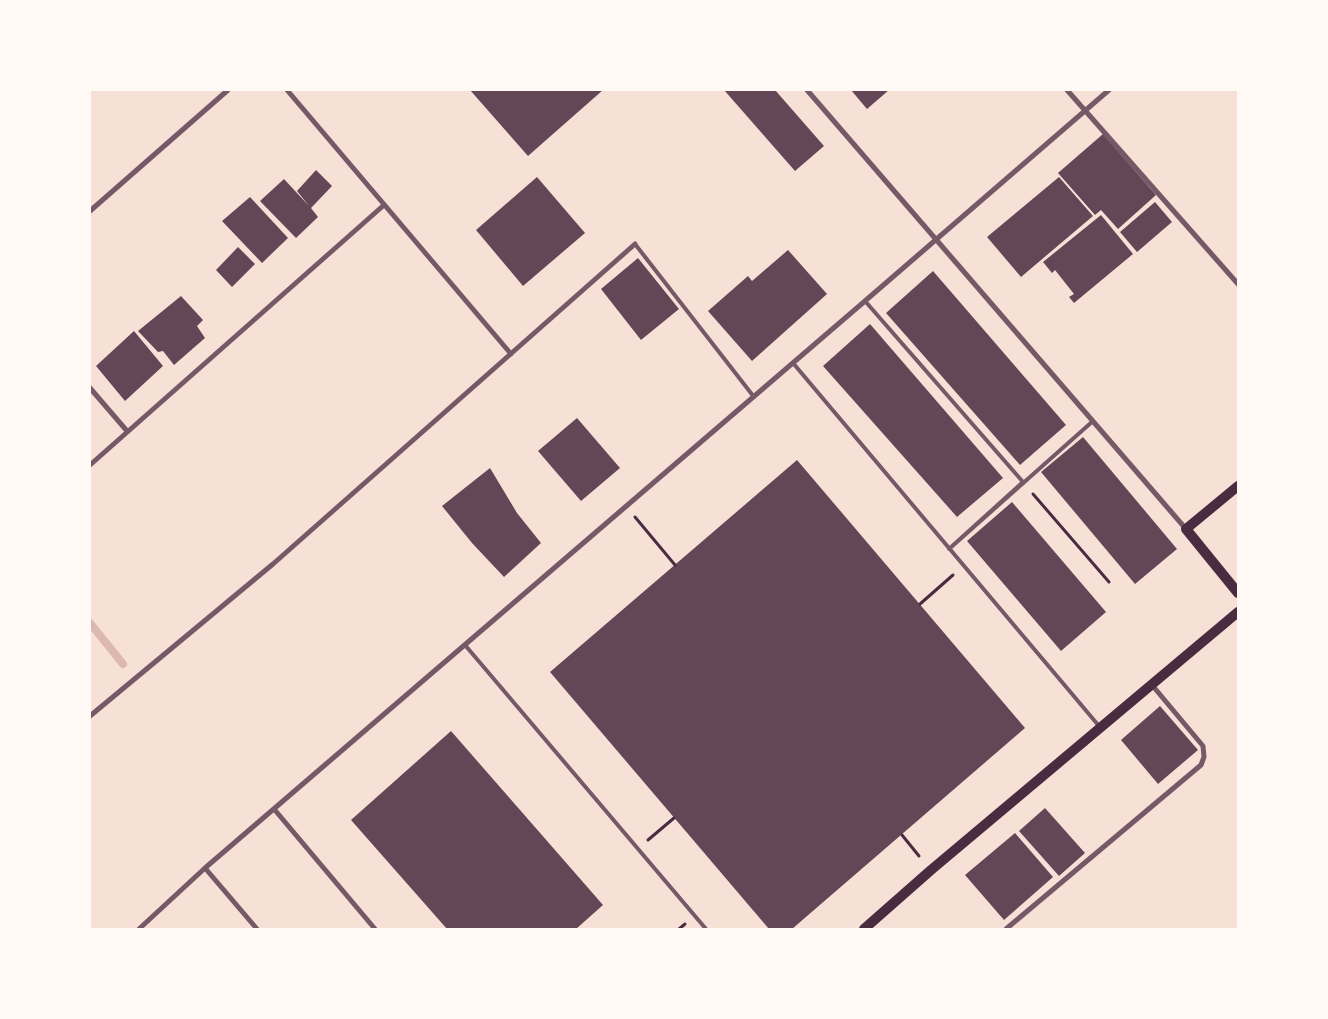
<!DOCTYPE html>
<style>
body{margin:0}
#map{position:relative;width:1328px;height:1019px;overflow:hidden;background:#f7e1d7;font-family:"DejaVu Sans",sans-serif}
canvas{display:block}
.frame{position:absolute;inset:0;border:91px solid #fffaf5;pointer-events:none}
</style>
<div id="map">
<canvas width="1328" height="1019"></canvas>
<div class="frame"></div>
</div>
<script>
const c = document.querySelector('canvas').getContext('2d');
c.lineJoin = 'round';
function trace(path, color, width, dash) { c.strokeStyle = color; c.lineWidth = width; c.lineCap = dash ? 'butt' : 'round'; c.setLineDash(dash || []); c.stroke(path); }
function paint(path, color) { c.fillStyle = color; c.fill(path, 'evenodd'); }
const stream = new Path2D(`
 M 90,623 L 123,664`);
const building = new Path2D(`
 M 470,90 L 603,90 L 528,156 Z
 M 724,90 L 775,90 L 824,146 L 795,171 Z
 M 851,90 L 889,90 L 867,109 Z
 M 1103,134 L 1156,195 L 1118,229 L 1101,210 L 1095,215 L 1058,173 Z
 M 316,170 L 332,186 L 311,208 L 318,217 L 296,238 L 260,201 L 284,179 L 309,206 L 297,191 Z
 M 537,177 L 585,233 L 523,286 L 476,230 Z
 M 1059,177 L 1093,216 L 1021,277 L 987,237 Z
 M 250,197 L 288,238 L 262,263 L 222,221 Z
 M 1155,202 L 1172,222 L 1137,252 L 1120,232 Z
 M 1101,215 L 1133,254 L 1074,303 L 1069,297 L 1074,294 L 1055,270 L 1052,273 L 1043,262 Z
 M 238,247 L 255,264 L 232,287 L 216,270 Z
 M 788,250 L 827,294 L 752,361 L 708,311 L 748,276 L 752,281 Z
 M 638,258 L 679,309 L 641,340 L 601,289 Z
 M 933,271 L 1066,425 L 1020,465 L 886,313 Z
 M 181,296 L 203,320 L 197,326 L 205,338 L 174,365 L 163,351 L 158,352 L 138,331 Z
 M 870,324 L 1003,478 L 957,517 L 823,366 Z
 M 134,331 L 163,366 L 125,401 L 96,366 Z
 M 577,418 L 620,468 L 581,501 L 538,451 Z
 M 1083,437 L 1177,549 L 1135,584 L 1041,472 Z
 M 797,460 L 1025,728 L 792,929 L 769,929 L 550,672 Z
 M 490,468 L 517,513 L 541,543 L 504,577 L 472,543 L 442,506 Z
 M 1012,502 L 1106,612 L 1061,651 L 967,541 Z
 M 1160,706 L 1198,750 L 1158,784 L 1121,740 Z
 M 451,731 L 603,905 L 576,929 L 447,929 L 351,820 Z
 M 1045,808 L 1085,853 L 1059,876 L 1019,831 Z
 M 1015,833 L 1053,877 L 1004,920 L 965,875 Z`);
const path = new Path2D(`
 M 1033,494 L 1109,582
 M 635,517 L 675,565
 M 920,604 L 953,575
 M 902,835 L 919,856
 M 648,840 L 674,818
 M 679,929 L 685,924`);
const service = new Path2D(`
 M 635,244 L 754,397
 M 865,301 L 1023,482 L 949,549 L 1093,421
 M 793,363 L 1099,726
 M 465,645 L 706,929`);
const minor = new Path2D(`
 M 287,90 L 511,354
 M 807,90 L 1186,529
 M 1067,90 L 1238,284
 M 90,211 L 228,90
 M 90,388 L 127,431
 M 90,465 L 384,205
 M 90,716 L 273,564 L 635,244
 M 274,809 L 375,929
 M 205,868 L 257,929
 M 139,929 L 205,868 L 865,301 L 1109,90
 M 1006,929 L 1201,765 L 1204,757 L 1203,746 L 1152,685`);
const secondary = new Path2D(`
 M 1238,486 L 1186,529 L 1238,593
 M 864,929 L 931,870 L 1238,612`);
trace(stream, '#dcb8b0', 8);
paint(building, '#644757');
trace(path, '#4a2c40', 3);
trace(service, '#755966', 4);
trace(minor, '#755966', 5);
trace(secondary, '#4a2c40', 10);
</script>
